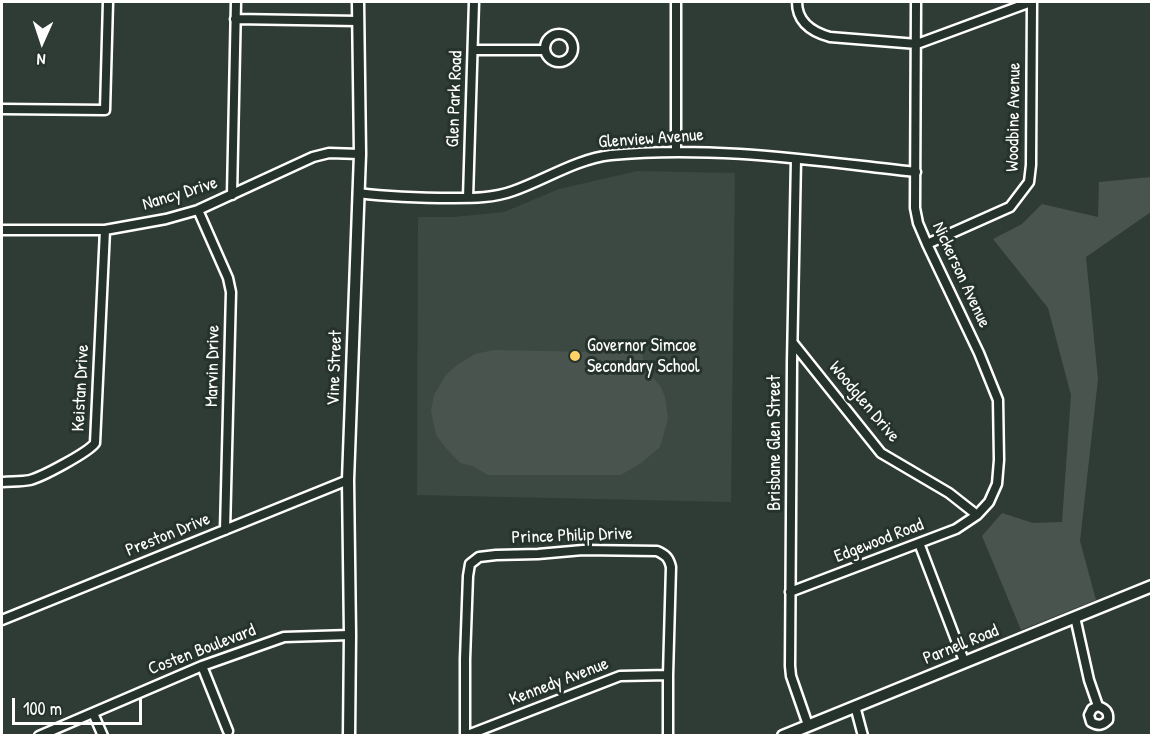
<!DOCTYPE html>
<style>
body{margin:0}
#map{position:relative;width:1153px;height:737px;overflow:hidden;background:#2f3b35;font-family:"Patrick Hand",sans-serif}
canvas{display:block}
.frame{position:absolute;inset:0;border:3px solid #fff;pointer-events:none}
.north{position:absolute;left:12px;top:12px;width:60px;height:60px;-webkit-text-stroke:4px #26332d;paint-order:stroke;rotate:183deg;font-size:16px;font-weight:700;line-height:24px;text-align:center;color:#fff}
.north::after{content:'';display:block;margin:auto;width:21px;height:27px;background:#fff;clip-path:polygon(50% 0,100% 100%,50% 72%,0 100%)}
.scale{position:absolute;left:12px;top:698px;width:130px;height:27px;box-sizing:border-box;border:3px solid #fff;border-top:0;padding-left:8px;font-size:18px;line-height:21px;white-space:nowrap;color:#fff;-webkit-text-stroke:4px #26332d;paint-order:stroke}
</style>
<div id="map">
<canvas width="1153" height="737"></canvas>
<div class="frame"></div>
<div class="north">N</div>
<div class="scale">100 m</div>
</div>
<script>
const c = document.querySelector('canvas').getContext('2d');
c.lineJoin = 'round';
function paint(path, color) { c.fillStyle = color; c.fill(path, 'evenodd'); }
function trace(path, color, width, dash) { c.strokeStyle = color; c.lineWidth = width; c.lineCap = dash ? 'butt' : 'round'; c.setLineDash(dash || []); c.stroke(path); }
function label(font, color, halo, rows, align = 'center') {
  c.font = font + ' "Patrick Hand",sans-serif'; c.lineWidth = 6; c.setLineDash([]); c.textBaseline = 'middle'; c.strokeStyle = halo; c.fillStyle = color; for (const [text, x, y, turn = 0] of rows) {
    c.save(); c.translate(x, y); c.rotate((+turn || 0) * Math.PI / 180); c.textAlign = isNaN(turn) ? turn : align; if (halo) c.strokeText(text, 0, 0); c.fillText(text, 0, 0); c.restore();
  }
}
const built = new Path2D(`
 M 637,171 L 735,173 L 731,502 L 417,495 L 418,217 L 453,217 L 504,212 L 559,189 Z`);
const green = new Path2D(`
 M 1151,177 L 1151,212 L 1086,257 L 1098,379 L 1080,541 L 1096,600 L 1021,630 L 982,536 L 1002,513 L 1033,523 L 1062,522 L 1071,395 L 1048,308 L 993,239 L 1022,224 L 1042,204 L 1098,217 L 1099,182 Z
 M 494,350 L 642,353 L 644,367 L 661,387 L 665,397 L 668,419 L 660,447 L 641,463 L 621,475 L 488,475 L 473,466 L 460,463 L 445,447 L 436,435 L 431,411 L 434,395 L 446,375 L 457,365 L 475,354 Z`);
const minor = new Path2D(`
 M 676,2 L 676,151
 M 797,2 C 797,22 812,32 830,37 L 917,44 L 1031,2
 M 235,19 L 358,21
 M545 48a14 14 0 1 1 28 0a14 14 0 1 1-28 0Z
 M 473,50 L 544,50
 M 2,109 L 105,110 L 108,2
 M 796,159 L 792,363 L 790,666 L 791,676 L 808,725
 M 358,193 C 390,197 422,198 454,198 C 473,198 494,198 513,191 C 545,180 576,159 611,155 C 713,145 815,161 916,172
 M 232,195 L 236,2
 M 468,198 L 474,2
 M 198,210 L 228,278 L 231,292 L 225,530
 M 2,230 L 105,230 L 166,219 L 198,210 L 313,157 L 329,153 L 360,154
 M 927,244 L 1010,207 L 1029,182 L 1031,165 L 1032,2
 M 793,343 L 881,453 L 949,493 L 977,515
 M 2,482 C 10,481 21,482 30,480 C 42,477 89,452 95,443 L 105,230
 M 919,543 L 964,661
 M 790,592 L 956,529 L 977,515 L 989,502 L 997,484 L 999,460 L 998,400 L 979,353 L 927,244 L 918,223 L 915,208 L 916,2
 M 1075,617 L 1089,680 L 1098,706 C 1106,709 1109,712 1108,720 C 1102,726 1098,726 1091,722 L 1089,715 L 1092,709 L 1098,706
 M 2,620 L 348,480
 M 202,666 L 228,731
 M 855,706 L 863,736
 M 93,713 L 103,736
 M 465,735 L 465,659 L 468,576 L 470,564 L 479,557 L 496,555 L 538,554 L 583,550 L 657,551 C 666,555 669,558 671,567 L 668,675 L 668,736
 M 39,736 L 202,666 L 284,637 L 350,635
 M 465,736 L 620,676 L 668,675`);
const tertiary = new Path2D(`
 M 349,736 L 350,635 L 348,480 L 360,154 L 358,2
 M 783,736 L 1152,586`);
const markers = [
 [575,356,6,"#ffd166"]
];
const streetNames = [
 ["Glen Park Road",455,99,-88],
 ["Woodbine Avenue",1014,117,-89],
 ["Glenview Avenue",651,139,-4],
 ["Nancy Drive",180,194,-17],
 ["Nickerson Avenue",961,275,65],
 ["Marvin Drive",213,366,-89],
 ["Vine Street",335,368,-88],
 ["Keistan Drive",81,388,-87],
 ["Woodglen Drive",864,402,50],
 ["Brisbane Glen Street",775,443,-90],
 ["Preston Drive",168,535,-22],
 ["Prince Philip Drive",572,536,-2],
 ["Edgewood Road",879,541,-21],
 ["Parnell Road",961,645,-22],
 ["Costen Boulevard",202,650,-21],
 ["Kennedy Avenue",559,682,-21]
];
const poiNames = [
 ["Governor Simcoe",587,346],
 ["Secondary School",587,367]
];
paint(built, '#3c4842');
paint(green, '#4a544f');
trace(minor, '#fff', 13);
trace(tertiary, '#fff', 15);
trace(minor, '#26332d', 8);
trace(tertiary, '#26332d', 10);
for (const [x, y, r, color] of markers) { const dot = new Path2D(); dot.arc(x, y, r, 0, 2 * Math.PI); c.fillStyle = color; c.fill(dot); trace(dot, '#26332d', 2); }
label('18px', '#fff', '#26332d', streetNames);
label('18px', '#fff', '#26332d', poiNames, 'left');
</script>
